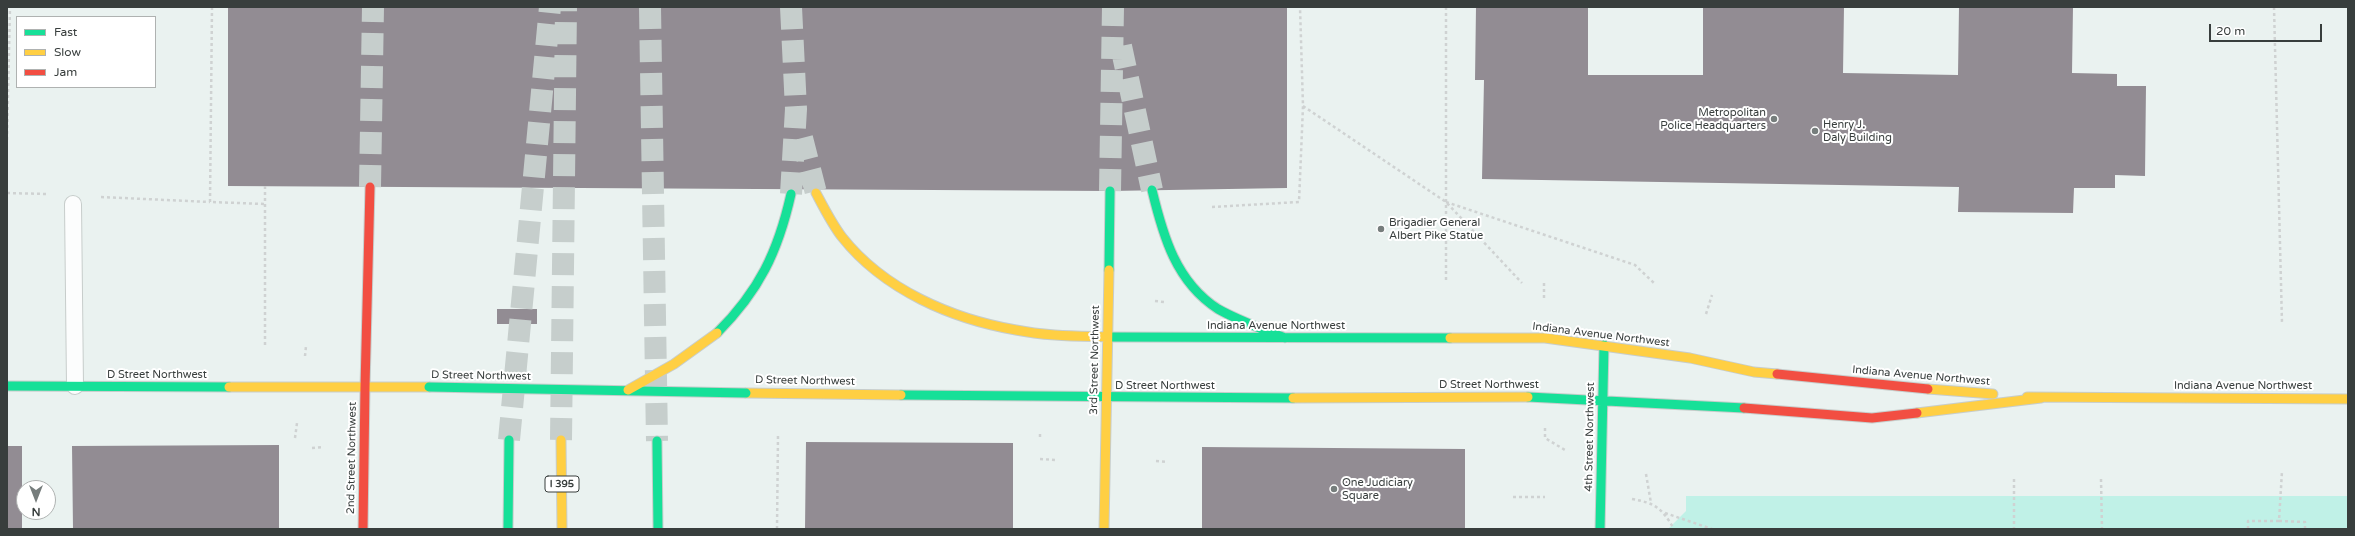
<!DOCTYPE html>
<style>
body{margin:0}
#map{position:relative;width:2355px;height:536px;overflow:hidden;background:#eaf2f0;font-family:"Varela Round",sans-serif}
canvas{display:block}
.frame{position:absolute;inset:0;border:8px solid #383e3d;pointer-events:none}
.legend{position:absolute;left:16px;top:16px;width:140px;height:72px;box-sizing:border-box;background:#fff;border:1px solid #afb2b1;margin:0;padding:5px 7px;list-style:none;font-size:12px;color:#383e3d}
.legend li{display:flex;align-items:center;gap:8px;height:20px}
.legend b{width:20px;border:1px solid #afb2b1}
.north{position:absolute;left:16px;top:480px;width:40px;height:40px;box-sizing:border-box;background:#fff;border:1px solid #afb2b1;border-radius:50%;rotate:180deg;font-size:11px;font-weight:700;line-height:16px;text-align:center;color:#383e3d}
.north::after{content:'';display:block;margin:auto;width:14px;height:18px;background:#767d7c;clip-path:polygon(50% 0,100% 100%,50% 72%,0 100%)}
.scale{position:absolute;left:2209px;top:24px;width:113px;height:18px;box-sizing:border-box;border:2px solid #383e3d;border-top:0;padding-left:5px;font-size:12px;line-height:14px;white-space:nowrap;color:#383e3d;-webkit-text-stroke:3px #fff;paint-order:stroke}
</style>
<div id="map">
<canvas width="2355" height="536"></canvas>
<div class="frame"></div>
<ul class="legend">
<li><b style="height:5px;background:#16e098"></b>Fast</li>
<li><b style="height:5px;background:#ffcf43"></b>Slow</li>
<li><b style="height:5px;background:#f24e42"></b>Jam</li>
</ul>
<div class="north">N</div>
<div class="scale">20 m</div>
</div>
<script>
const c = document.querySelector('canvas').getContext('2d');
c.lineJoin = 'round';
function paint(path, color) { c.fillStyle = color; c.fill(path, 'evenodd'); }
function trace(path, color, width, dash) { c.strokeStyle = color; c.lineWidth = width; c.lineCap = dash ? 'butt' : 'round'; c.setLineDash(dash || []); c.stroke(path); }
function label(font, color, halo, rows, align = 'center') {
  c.font = font + ' "Varela Round",sans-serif'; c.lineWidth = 4; c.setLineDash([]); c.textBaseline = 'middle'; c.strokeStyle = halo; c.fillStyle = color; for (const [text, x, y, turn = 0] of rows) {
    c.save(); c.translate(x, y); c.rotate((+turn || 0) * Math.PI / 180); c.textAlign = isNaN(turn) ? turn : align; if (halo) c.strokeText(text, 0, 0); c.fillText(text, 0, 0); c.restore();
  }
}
const green = new Path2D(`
 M 1686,496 L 2348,496 L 2348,529 L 1668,529 L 1686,511 Z`);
const building = new Path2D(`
 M 228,7 L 1287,7 L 1287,188 L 1110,191 L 228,186 Z
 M 1476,7 L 1588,7 L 1588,75 L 1703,75 L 1703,7 L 1844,7 L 1843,73 L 1958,75 L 1959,7 L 2073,7 L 2072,73 L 2117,74 L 2117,86 L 2146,86 L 2145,176 L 2115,175 L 2115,188 L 2074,188 L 2073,213 L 1958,212 L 1959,187 L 1482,179 L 1484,80 L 1475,80 Z
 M 497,309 L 537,309 L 537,324 L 497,324 Z
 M 806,442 L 1013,443 L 1013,529 L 805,529 Z
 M 279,445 L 279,529 L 73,529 L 72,446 Z
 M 7,446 L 22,446 L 22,529 L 7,529 Z
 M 1202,447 L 1465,449 L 1465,529 L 1202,529 Z`);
const primaryTunnel = new Path2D(`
 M 1121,46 L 1152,190
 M 1110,191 L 1113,7`);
const highwayTunnel = new Path2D(`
 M 650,7 L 657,441
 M 802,138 L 816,193
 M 370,187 L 373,7
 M 791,194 L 796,109 L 791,7
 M 509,440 L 550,7
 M 561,440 L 566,7`);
const path = new Path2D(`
 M 212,7 L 210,202 L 265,204
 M 1446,7 L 1446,283
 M 2274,7 L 2282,323
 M 1303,106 L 1446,202 L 1522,283
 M 7,140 L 10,7
 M 265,186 L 265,345
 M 7,193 L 46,194
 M 101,197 L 210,202
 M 1446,202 L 1635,265 L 1655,284
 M 1212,207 L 1299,202 L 1303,106 L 1300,7
 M 1544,283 L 1544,299
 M 1155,301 L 1164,302
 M 1706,314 L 1712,295
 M 305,356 L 306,346
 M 1545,428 L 1545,438 L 1565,450
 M 1040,434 L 1040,438
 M 295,438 L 297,423
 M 312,448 L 324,447
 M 1040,459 L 1056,460
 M 1156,461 L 1168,462
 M 1646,474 L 1651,503
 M 2014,479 L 2014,529
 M 2101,479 L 2102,529
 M 1513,497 L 1545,497
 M 1632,499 C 1655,503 1662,508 1674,529
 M 1665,513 L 1712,529
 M 2279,521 L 2305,522 L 2305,529
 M 777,529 L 778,435
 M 2248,529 L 2248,521 L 2279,521 L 2282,471`);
const lane = new Path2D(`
 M 73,204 L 75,386`);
const fast = new Path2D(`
 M 1152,190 C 1163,236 1176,282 1218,309 C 1239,321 1263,329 1285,338
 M 1109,270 L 1110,191
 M 717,333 C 759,291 778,252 791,194
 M 1107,337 L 1450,338
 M 7,386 L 229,387
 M 901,395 L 1293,398
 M 1528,397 L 1744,408
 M 657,441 L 658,529
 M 508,529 L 509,440
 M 1600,529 L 1604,345`);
const slow = new Path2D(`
 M 816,193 C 824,208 832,224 842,237 C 884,290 952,319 1016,330 C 1046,336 1077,336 1107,337
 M 1450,338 L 1545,338 L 1690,358 L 1754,372 L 1777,374
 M 229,387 L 429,387
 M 1928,389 L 1993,394
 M 746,393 L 901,395
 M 2027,397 L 2348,399
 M 1293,398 L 1528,397
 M 1917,413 L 2041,398
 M 561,440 L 562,529
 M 1104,529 L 1109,270`);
const jam = new Path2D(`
 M 1777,374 L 1928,389
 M 365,387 L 370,187
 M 1744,408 L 1872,418 L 1917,413
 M 363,529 L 365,387`);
const fastBridge = new Path2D(`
 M 429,387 L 746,393`);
const slowBridge = new Path2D(`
 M 628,390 L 674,364 L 717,333`);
const markers = [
 [1774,119,4,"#767d7c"],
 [1815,131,4,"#767d7c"],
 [1381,229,4,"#767d7c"],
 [1334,489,4,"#767d7c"]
];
const shields = [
 [562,484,34]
];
const shieldNames = [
 ["I 395",562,484]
];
const poiNames = [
 ["Metropolitan",1766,113,"right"],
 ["Police Headquarters",1766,126,"right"],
 ["Henry J.",1823,125],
 ["Daly Building",1823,138],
 ["Brigadier General",1389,223],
 ["Albert Pike Statue",1389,236],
 ["One Judiciary",1342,483],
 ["Square",1342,496]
];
const streetNames = [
 ["Indiana Avenue Northwest",1276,326],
 ["Indiana Avenue Northwest",1601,335,7],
 ["3rd Street Northwest",1095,360,-89],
 ["D Street Northwest",157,375],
 ["D Street Northwest",481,376,1],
 ["Indiana Avenue Northwest",1921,376,5],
 ["D Street Northwest",805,381,1],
 ["D Street Northwest",1489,385],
 ["D Street Northwest",1165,386],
 ["Indiana Avenue Northwest",2243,386],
 ["4th Street Northwest",1590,437,-89],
 ["2nd Street Northwest",352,458,-89]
];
paint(green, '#c0f1e7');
paint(building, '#928c93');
trace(primaryTunnel, '#c6cecc', 22, [22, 11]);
trace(highwayTunnel, '#c6cecc', 22, [22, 11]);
trace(lane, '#c7cdcb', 18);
trace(fast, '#c7cdcb', 11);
trace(slow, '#c7cdcb', 11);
trace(jam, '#c7cdcb', 11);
trace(path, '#cfd2d2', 2.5, [3, 3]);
trace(lane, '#fcfdfd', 16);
trace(fast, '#16e098', 9);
trace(slow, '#ffcf43', 9);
trace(jam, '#f24e42', 9);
trace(fastBridge, '#c7cdcb', 11, []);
trace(slowBridge, '#c7cdcb', 11, []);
trace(fastBridge, '#16e098', 9);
trace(slowBridge, '#ffcf43', 9);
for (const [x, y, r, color] of markers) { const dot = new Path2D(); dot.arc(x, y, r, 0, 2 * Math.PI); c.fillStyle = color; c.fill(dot); trace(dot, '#fff', 1.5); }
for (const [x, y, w] of shields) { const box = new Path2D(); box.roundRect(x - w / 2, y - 8, w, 16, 3); c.fillStyle = '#fff'; c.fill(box); trace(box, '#383e3d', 1); }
label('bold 10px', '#383e3d', null, shieldNames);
label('11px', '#383e3d', '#fff', poiNames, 'left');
label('11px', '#383e3d', '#fff', streetNames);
</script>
